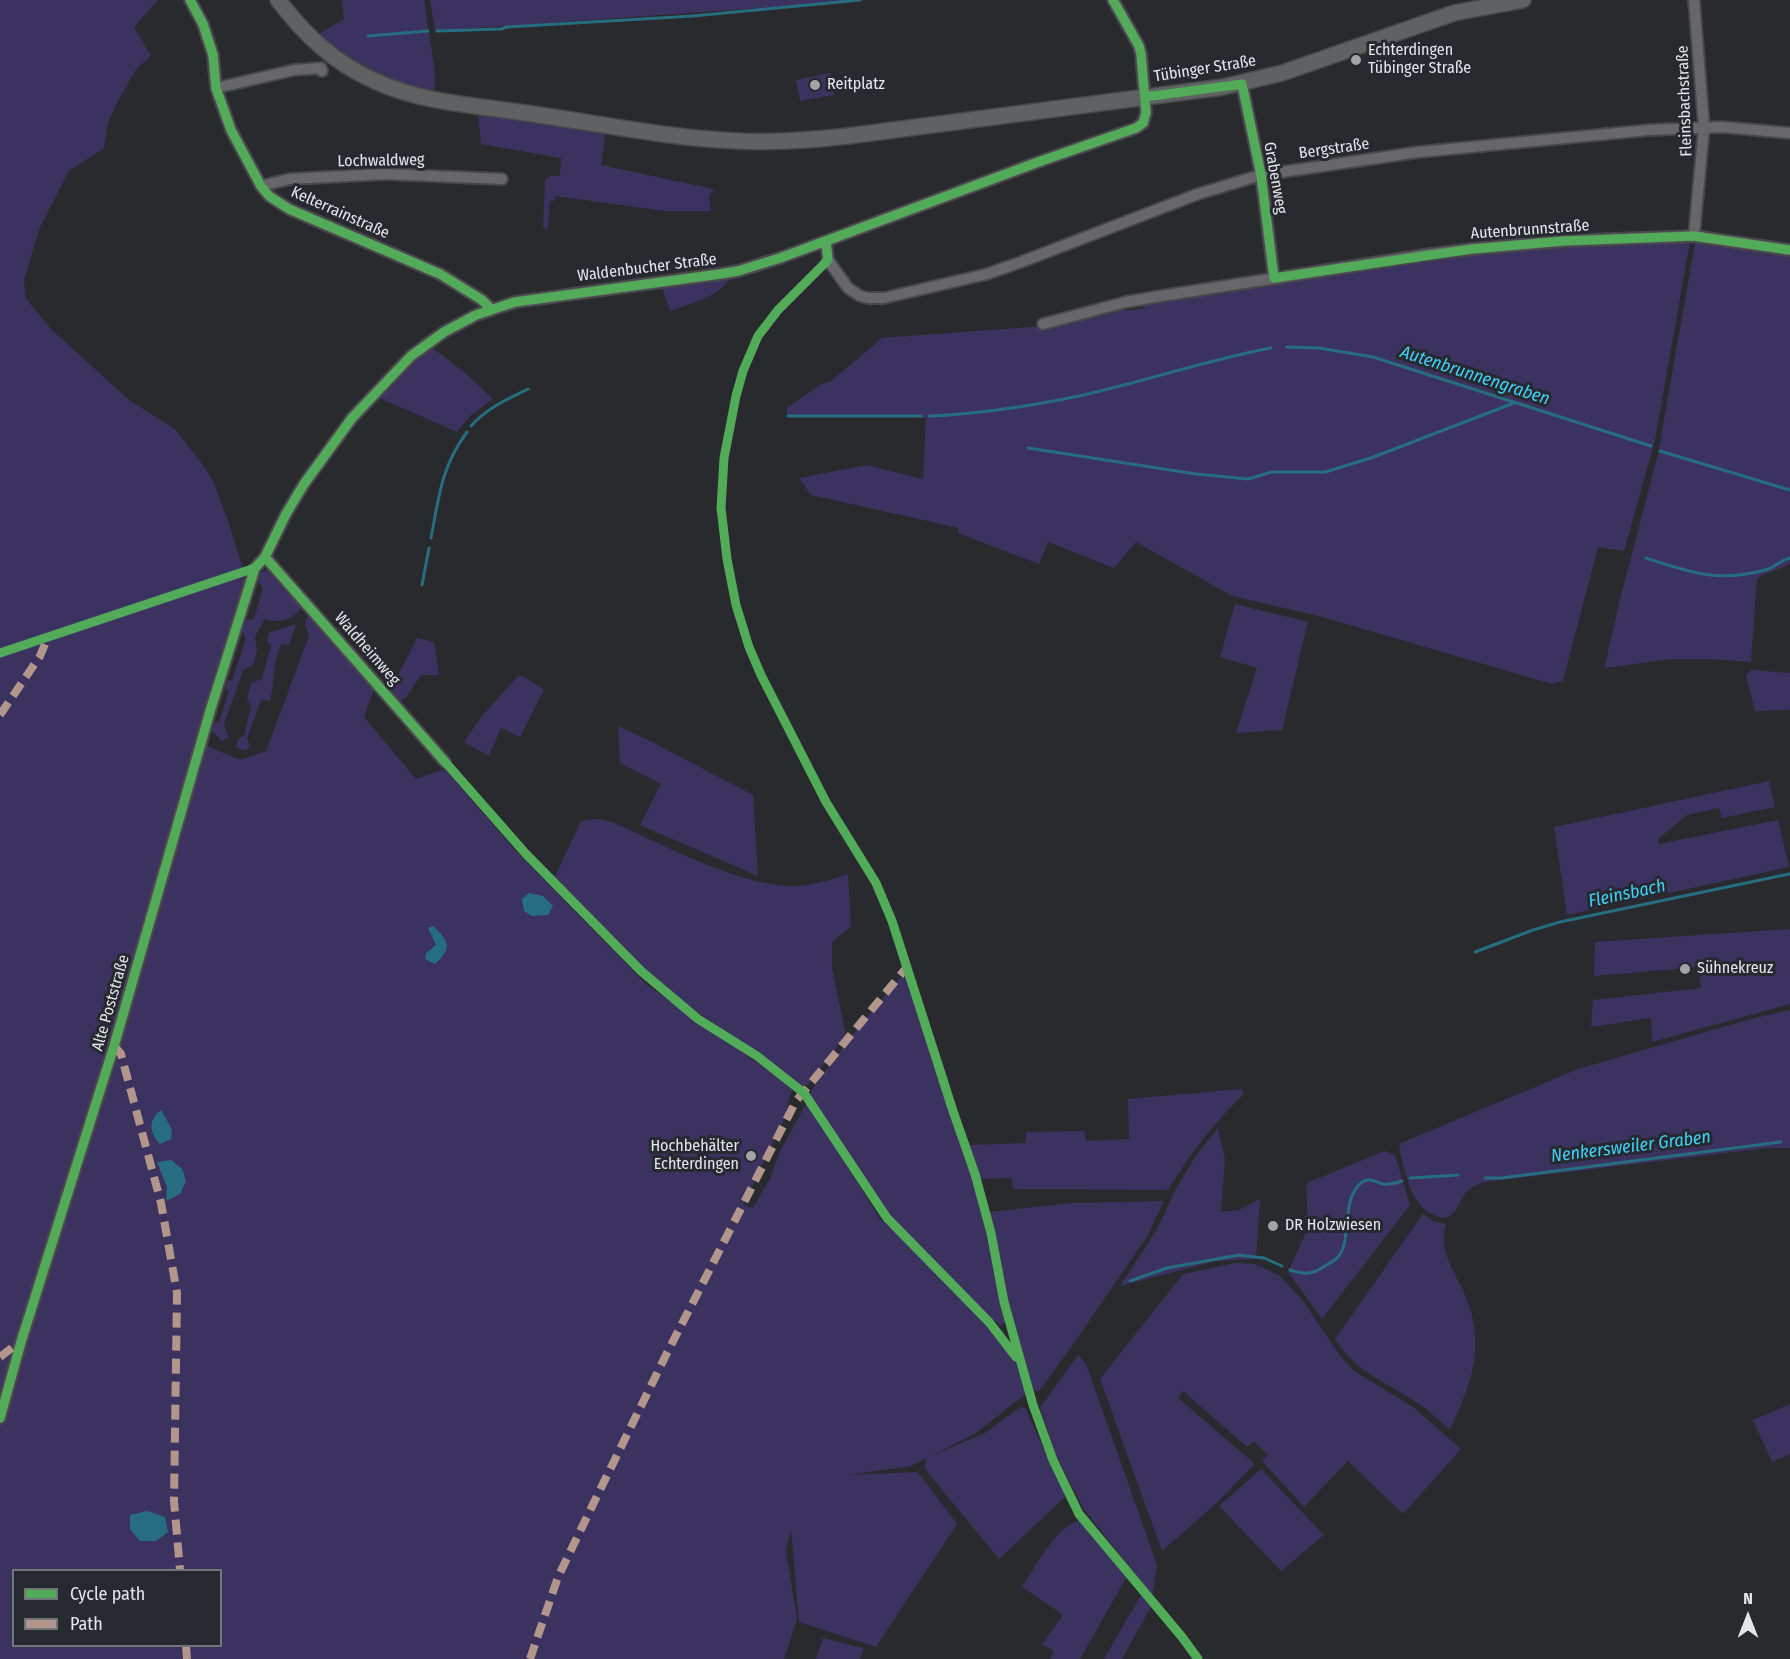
<!DOCTYPE html>
<meta charset="utf-8">
<style>
body{margin:0}
#map{position:relative;width:1790px;height:1659px;overflow:hidden;background:#282a2d;font-family:"Fira Sans Condensed",sans-serif}
canvas{display:block}
.legend{position:absolute;left:12px;top:1569px;width:210px;height:78px;box-sizing:border-box;background:#26292f;border:2px solid #72757a;margin:0;padding:8px 10px;list-style:none;font-size:18px;color:#e4e6ea}
.legend li{display:flex;align-items:center;gap:12px;height:30px}
.legend b{width:30px;border:2px solid #72757a}
.north{position:absolute;left:1718px;top:1587px;width:60px;height:60px;-webkit-text-stroke:4px #26292f;paint-order:stroke;rotate:0deg;font-size:16px;font-weight:700;line-height:24px;text-align:center;color:#e4e6ea}
.north::after{content:'';display:block;margin:auto;width:21px;height:27px;background:#e4e6ea;clip-path:polygon(50% 0,100% 100%,50% 72%,0 100%)}
</style>
<div id="map">
<canvas width="1790" height="1659"></canvas>
<ul class="legend">
<li><b style="height:8px;background:#51ab58"></b>Cycle path</li>
<li><b style="height:8px;background:#b2968c"></b>Path</li>
</ul>
<div class="north">N</div>
</div>
<script>
const c = document.querySelector('canvas').getContext('2d');
c.lineJoin = 'round';
function paint(path, color) { c.fillStyle = color; c.fill(path, 'evenodd'); }
function trace(path, color, width, dash) { c.strokeStyle = color; c.lineWidth = width; c.lineCap = dash ? 'butt' : 'round'; c.setLineDash(dash || []); c.stroke(path); }
function label(font, color, halo, rows, align = 'center') {
  c.font = font + ' "Fira Sans Condensed",sans-serif'; c.lineWidth = 6; c.setLineDash([]); c.textBaseline = 'middle'; c.strokeStyle = halo; c.fillStyle = color; for (const [text, x, y, turn = 0] of rows) {
    c.save(); c.translate(x, y); c.rotate((+turn || 0) * Math.PI / 180); c.textAlign = isNaN(turn) ? turn : align; if (halo) c.strokeText(text, 0, 0); c.fillText(text, 0, 0); c.restore();
  }
}
const green = new Path2D(`
 M 0,0 L 158,0 L 134,27 L 151,56 L 137,68 L 118,101 L 108,122 L 104,148 L 69,171 L 40,227 L 24,280 L 26,299 L 52,330 L 129,400 L 175,429 L 203,465 L 213,481 L 226,515 L 245,574 L 243,596 L 198,742 L 240,760 L 266,751 L 309,636 L 305,625 L 308,612 L 374,689 L 364,717 L 416,779 L 445,769 L 514,849 L 647,985 L 793,1088 L 787,1104 L 789,1109 L 743,1205 L 753,1208 L 771,1177 L 779,1153 L 807,1102 L 880,1219 L 992,1318 L 933,1262 L 890,1217 L 810,1099 L 811,1091 L 849,1039 L 900,978 L 907,977 L 975,1183 L 1006,1322 L 1001,1326 L 992,1318 L 1012,1345 L 1027,1393 L 976,1433 L 929,1457 L 985,1433 L 1020,1407 L 1025,1408 L 1066,1496 L 999,1559 L 924,1468 L 927,1458 L 911,1466 L 848,1475 L 918,1472 L 957,1524 L 876,1647 L 799,1622 L 791,1529 L 786,1551 L 797,1619 L 784,1659 L 0,1659 ZM 14,1570 L 220,1570 L 220,1646 L 14,1646 Z
 M 342,0 L 424,0 L 435,73 L 434,94 L 379,78 L 343,58 L 317,35 L 344,19 Z
 M 430,0 L 872,0 L 435,31 Z
 M 830,73 L 834,95 L 800,101 L 796,80 Z
 M 478,114 L 606,131 L 601,165 L 714,189 L 709,197 L 711,211 L 665,211 L 555,196 L 554,201 L 550,201 L 548,229 L 543,228 L 545,179 L 551,176 L 560,176 L 561,158 L 481,144 Z
 M 1690,241 L 1655,440 L 1624,551 L 1598,547 L 1563,681 L 1552,684 L 1319,616 L 1232,596 L 1136,542 L 1114,568 L 1048,542 L 1039,564 L 958,533 L 959,528 L 811,495 L 799,478 L 867,465 L 923,479 L 926,418 L 787,417 L 787,408 L 823,383 L 830,382 L 882,338 L 1045,326 L 1123,305 L 1125,311 L 1144,308 L 1143,301 C 1258,284 1374,262 1490,251 C 1557,245 1623,242 1690,241 Z
 M 1699,241 L 1790,254 L 1790,564 L 1757,578 L 1751,662 L 1711,659 L 1670,659 L 1606,668 L 1605,665 L 1620,599 L 1658,454 L 1695,243 Z
 M 729,279 C 720,296 688,305 670,311 L 662,288 Z
 M 430,346 L 464,372 L 493,399 L 470,416 L 457,432 L 375,396 Z
 M 270,569 L 303,605 C 295,620 279,624 264,619 L 255,637 L 257,651 L 253,665 L 243,670 L 224,725 L 229,737 L 222,741 L 212,731 L 215,722 L 219,722 L 229,691 L 225,689 L 228,680 L 232,681 L 246,638 L 242,632 L 245,620 L 254,619 L 263,588 L 258,582 L 261,572 Z
 M 1235,604 L 1308,622 L 1282,730 L 1236,733 L 1257,668 L 1220,657 Z
 M 296,624 L 289,645 L 282,644 C 272,661 275,682 270,701 L 261,700 L 247,738 L 250,746 L 246,751 L 236,747 L 238,739 L 244,736 L 251,706 L 247,699 L 251,683 L 262,679 L 271,645 L 267,641 L 269,633 Z
 M 417,638 L 434,642 L 439,675 L 421,675 L 406,697 L 400,701 L 391,689 Z
 M 1751,670 L 1790,673 L 1790,710 L 1755,711 L 1746,676 Z
 M 518,676 L 523,676 L 544,690 L 520,737 L 501,728 L 489,756 L 464,742 L 482,716 Z
 M 618,726 L 652,742 L 753,795 L 758,876 L 640,825 L 661,784 L 620,763 Z
 M 1769,781 L 1775,807 L 1722,818 L 1719,808 L 1687,815 L 1658,839 L 1659,844 L 1778,820 L 1789,867 L 1567,915 L 1554,827 Z
 M 598,819 L 612,822 C 662,844 732,882 785,886 C 807,888 827,881 848,874 L 851,927 L 832,942 L 832,968 L 846,1035 L 808,1085 L 800,1085 L 778,1067 L 685,1004 L 620,948 L 553,881 L 581,821 Z
 M 1790,875 L 1790,1004 L 1652,1042 L 1651,1018 L 1591,1027 L 1593,1000 L 1701,988 L 1699,967 L 1594,976 L 1595,942 L 1790,929 Z
 M 1790,1010 L 1790,1148 L 1767,1148 L 1485,1182 C 1455,1191 1465,1206 1450,1216 C 1445,1219 1441,1218 1436,1216 C 1410,1207 1406,1173 1399,1149 L 1401,1143 L 1578,1069 L 1751,1019 Z
 M 1242,1089 L 1244,1094 C 1212,1125 1192,1152 1168,1190 L 1013,1189 L 1012,1178 L 980,1179 L 969,1145 L 1026,1143 L 1026,1132 L 1084,1131 L 1086,1141 L 1129,1139 L 1128,1099 Z
 M 1218,1128 L 1225,1159 L 1221,1212 L 1239,1210 L 1260,1199 L 1256,1259 L 1216,1261 L 1120,1286 L 1156,1231 L 1176,1189 L 1195,1157 Z
 M 1385,1151 L 1395,1155 L 1410,1205 L 1322,1319 L 1288,1272 L 1308,1228 L 1306,1187 L 1309,1182 Z
 M 1164,1201 L 1148,1235 L 1070,1349 L 1039,1391 L 1034,1391 L 1008,1305 L 988,1212 L 1072,1203 Z
 M 1423,1214 L 1433,1221 L 1446,1224 C 1435,1255 1466,1285 1472,1315 C 1482,1362 1468,1388 1450,1430 C 1441,1422 1432,1413 1422,1406 C 1388,1382 1359,1376 1335,1339 Z
 M 1235,1263 L 1255,1264 L 1280,1276 L 1303,1301 L 1341,1357 L 1354,1371 L 1413,1407 L 1461,1449 L 1403,1514 L 1348,1461 L 1304,1507 L 1262,1461 L 1268,1455 L 1254,1441 L 1247,1447 L 1183,1391 L 1178,1398 L 1255,1464 L 1210,1509 L 1162,1551 L 1100,1379 L 1183,1274 Z
 M 1078,1355 L 1086,1364 L 1157,1565 L 1152,1596 L 1083,1508 L 1056,1455 L 1040,1408 Z
 M 1790,1404 L 1790,1454 L 1772,1462 L 1753,1420 Z
 M 1261,1469 L 1324,1535 L 1281,1571 L 1219,1506 Z
 M 1080,1520 L 1126,1578 L 1080,1659 L 1050,1659 L 1054,1651 L 1042,1644 L 1063,1615 L 1022,1587 C 1036,1566 1055,1527 1080,1520 Z
 M 1141,1595 L 1151,1607 L 1122,1659 L 1104,1659 Z
 M 823,1638 L 864,1648 L 860,1659 L 816,1659 Z`);
const water = new Path2D(`
 M 529,893 L 543,896 L 553,906 L 548,915 L 532,916 L 524,911 L 522,899 Z
 M 433,926 C 449,941 453,948 435,964 L 425,959 L 426,953 L 436,945 L 428,928 Z
 M 161,1110 L 172,1129 L 171,1139 L 160,1144 C 149,1132 148,1120 161,1110 Z
 M 171,1160 L 182,1169 L 186,1181 L 180,1194 L 166,1201 L 167,1187 L 157,1162 Z
 M 147,1511 L 165,1517 L 168,1532 L 156,1541 L 140,1541 L 130,1529 L 130,1515 Z`);
const stream = new Path2D(`
 M 437,31 L 501,29 L 507,27 L 693,16 L 860,0
 M 368,36 L 428,31
 M 1287,347 L 1319,348 L 1373,357 L 1651,446
 M 788,416 L 921,416
 M 929,416 C 979,414 1031,406 1079,396 C 1144,382 1206,360 1271,348
 M 471,426 C 487,408 508,399 528,389
 M 1028,448 L 1196,474 L 1248,479 L 1272,472 L 1325,472 L 1371,458 L 1514,403
 M 1660,451 L 1790,490
 M 431,538 C 439,497 441,467 467,432
 M 1646,558 C 1689,572 1718,583 1765,570 C 1774,568 1781,560 1790,558
 M 422,585 L 429,548
 M 1475,952 L 1533,930 L 1560,922 L 1789,874
 M 1410,1178 L 1458,1175
 M 1485,1178 L 1501,1178 L 1781,1142
 M 1290,1270 C 1306,1275 1311,1275 1325,1266 C 1329,1263 1334,1261 1337,1258 C 1353,1243 1340,1200 1361,1183 C 1369,1176 1375,1182 1383,1184 C 1389,1185 1396,1183 1402,1181
 M 1130,1281 L 1167,1268 L 1239,1255 L 1264,1258 L 1282,1266`);
const street = new Path2D(`
 M 190,0 L 203,24 L 213,55 L 216,88 L 231,130 L 261,186 L 269,196 L 289,209 L 440,274 L 482,300 L 491,309
 M 1242,84 L 1261,175 L 1274,278
 M 216,88 L 294,70 L 321,68 L 322,71
 M 261,186 L 290,179 L 386,174 L 502,179
 M 1694,236 L 1704,127 L 1694,0
 M 826,241 L 828,260 L 848,288 L 860,296 L 868,298 L 884,298 L 987,274 L 1021,262 L 1198,194 L 1261,175 L 1419,152 L 1649,130 L 1722,127 L 1790,133
 M 1043,324 L 1126,302 L 1161,296 L 1424,255 L 1472,249 L 1563,241 L 1694,236 L 1790,250
 M 265,557 L 445,762
 M 0,1418 L 21,1342 L 114,1046 L 211,708 L 255,568 L 265,557 L 286,514 L 304,484 L 352,418 L 411,356 L 444,332 L 476,315 L 515,302 L 720,274 L 738,271 L 780,258 L 1041,161 L 1136,128 L 1143,123 L 1146,113 L 1141,54 L 1139,46 L 1113,0`);
const secondary = new Path2D(`
 M 278,0 C 305,35 334,63 375,81 C 422,103 475,105 526,113 C 596,123 667,138 738,141 C 775,143 811,140 848,136 L 1223,87 L 1282,73 L 1454,13 L 1523,0`);
const quiet = new Path2D(`
 M 0,715 L 40,656 L 48,637
 M 114,1046 L 121,1054 L 161,1203 L 177,1293 L 174,1501 L 180,1570
 M 0,1357 L 18,1343
 M 186,1646 L 187,1659
 M 530,1659 L 558,1577 L 598,1494 L 667,1353 L 796,1101 L 907,967`);
const cycleway = new Path2D(`
 M 190,0 L 203,24 L 213,55 L 216,88 L 231,130 L 261,186 L 269,196 L 289,209 L 440,274 L 482,300 L 491,309
 M 1145,97 L 1242,84 L 1261,175 L 1274,278 L 1472,249 L 1563,241 L 1694,236 L 1790,250
 M 826,241 L 828,260 L 778,310 L 758,336 L 743,371 L 736,396 L 724,458 L 721,508 L 727,559 L 736,605 L 749,647 L 761,675 L 826,802 L 876,883 L 892,921 L 953,1111 L 975,1174 L 991,1233 L 1004,1302 L 1033,1405 L 1053,1460 L 1079,1514 L 1182,1637 L 1198,1659
 M 265,557 L 526,854 L 641,971 L 698,1019 L 757,1056 L 804,1093 L 887,1218 L 989,1322 L 1016,1357
 M 0,653 L 255,568
 M 0,1418 L 21,1342 L 114,1046 L 211,708 L 255,568 L 265,557 L 286,514 L 304,484 L 352,418 L 411,356 L 444,332 L 476,315 L 515,302 L 720,274 L 738,271 L 780,258 L 1041,161 L 1136,128 L 1143,123 L 1146,113 L 1141,54 L 1139,46 L 1113,0`);
const markers = [
 [1356,60,6,"#a2a4a8"],
 [815,85,6,"#a2a4a8"],
 [1685,969,6,"#a2a4a8"],
 [751,1156,6,"#a2a4a8"],
 [1273,1226,6,"#a2a4a8"]
];
const poiNames = [
 ["Echterdingen",1368,51],
 ["Tübinger Straße",1368,69],
 ["Reitplatz",827,85],
 ["Sühnekreuz",1697,969],
 ["Hochbehälter",739,1147,"right"],
 ["Echterdingen",739,1165,"right"],
 ["DR Holzwiesen",1285,1226]
];
const streetNames = [
 ["Tübinger Straße",1205,69,-9],
 ["Fleinsbachstraße",1685,101,-92],
 ["Bergstraße",1334,149,-8],
 ["Lochwaldweg",381,161,-1],
 ["Grabenweg",1275,178,80],
 ["Kelterrainstraße",340,213,24],
 ["Autenbrunnstraße",1530,230,-4],
 ["Waldenbucher Straße",647,268,-7],
 ["Waldheimweg",367,649,49],
 ["Alte Poststraße",111,1003,-74]
];
const waterNames = [
 ["Autenbrunnengraben",1475,376,18],
 ["Fleinsbach",1627,894,-12],
 ["Nenkersweiler Graben",1631,1147,-7]
];
paint(green, '#3c3260');
paint(water, '#276d80');
trace(stream, '#276d80', 3);
trace(street, '#47484a', 14);
trace(secondary, '#47484a', 18);
trace(street, '#676769', 10);
trace(secondary, '#5f6163', 15);
trace(quiet, '#b2968c', 8, [15, 8]);
trace(cycleway, '#51ab58', 9);
for (const [x, y, r, color] of markers) { const dot = new Path2D(); dot.arc(x, y, r, 0, 2 * Math.PI); c.fillStyle = color; c.fill(dot); trace(dot, '#26292f', 2); }
label('16px', '#e4e6ea', '#26292f', poiNames, 'left');
label('16px', '#e4e6ea', '#26292f', streetNames);
label('italic 18px', '#40d2f6', '#26292f', waterNames);
</script>
